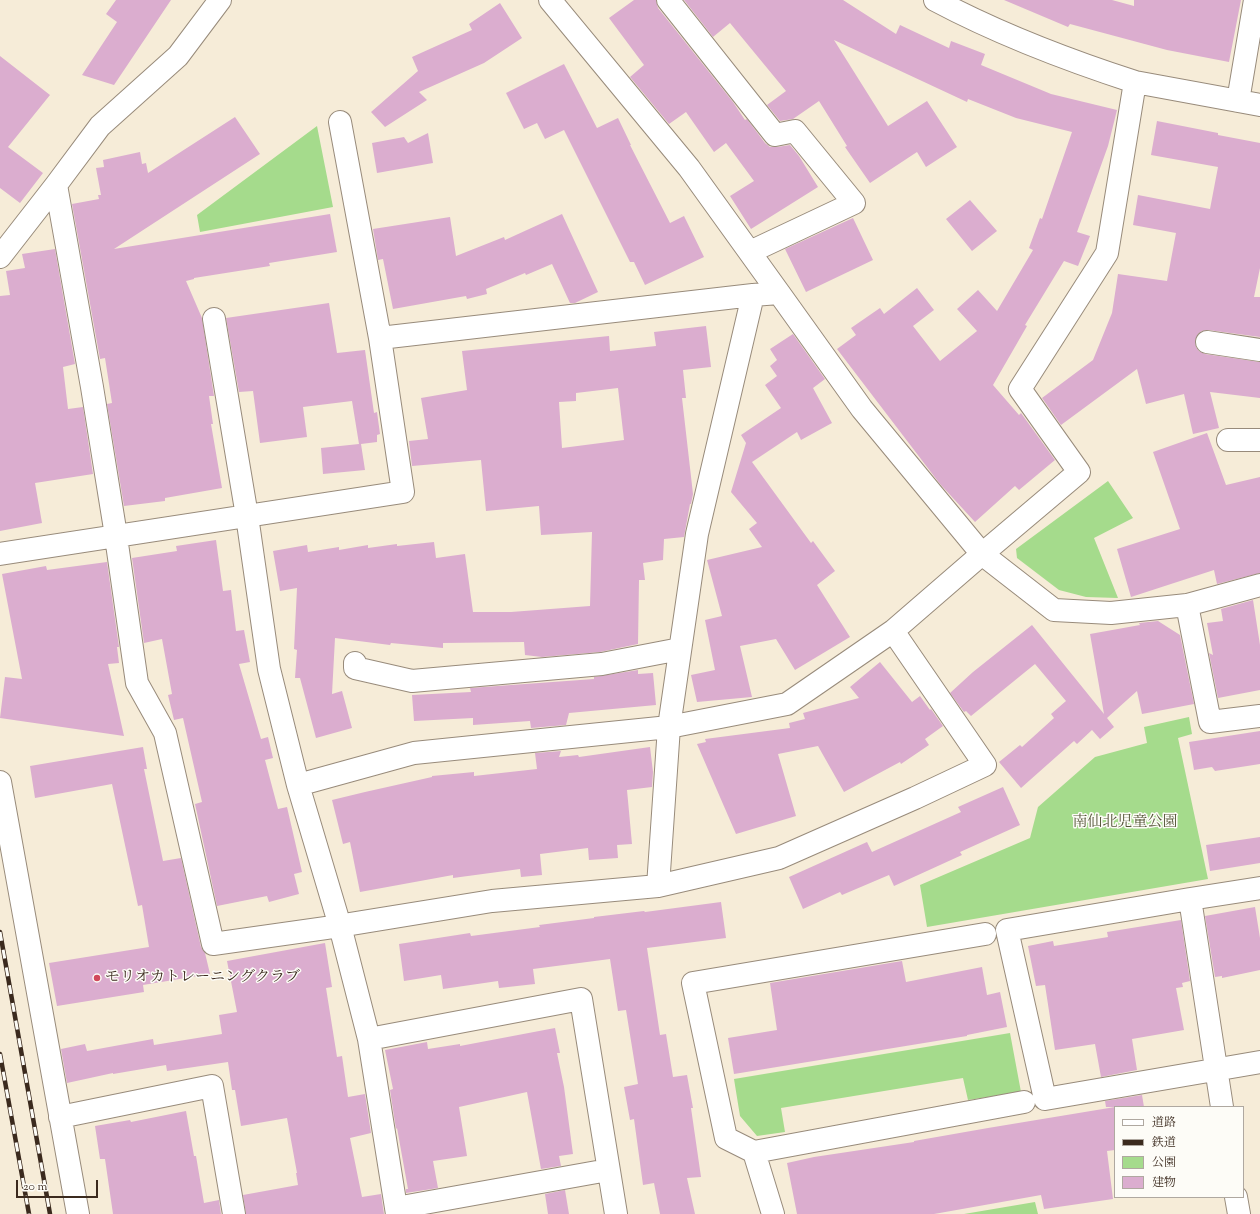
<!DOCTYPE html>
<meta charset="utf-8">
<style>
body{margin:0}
#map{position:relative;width:1260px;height:1214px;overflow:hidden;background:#f6ecd8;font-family:"Sorts Mill Goudy","Noto Serif JP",serif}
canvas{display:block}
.legend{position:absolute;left:1114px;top:1106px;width:130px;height:92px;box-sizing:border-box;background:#fdfcf7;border:1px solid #afa8a0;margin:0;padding:5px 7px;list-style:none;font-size:12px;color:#3b2a1e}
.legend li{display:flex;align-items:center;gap:8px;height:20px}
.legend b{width:20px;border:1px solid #afa8a0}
.scale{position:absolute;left:16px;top:1180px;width:82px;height:18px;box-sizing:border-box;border:2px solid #3b2a1e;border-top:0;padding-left:5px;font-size:12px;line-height:14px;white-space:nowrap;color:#3b2a1e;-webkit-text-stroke:3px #fdfcf7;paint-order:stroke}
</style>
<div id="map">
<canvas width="1260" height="1214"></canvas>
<ul class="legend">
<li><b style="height:5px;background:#fff"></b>道路</li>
<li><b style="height:5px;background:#3b2a1e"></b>鉄道</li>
<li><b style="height:11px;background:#a5db8c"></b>公園</li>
<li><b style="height:11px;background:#dbadcf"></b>建物</li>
</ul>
<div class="scale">20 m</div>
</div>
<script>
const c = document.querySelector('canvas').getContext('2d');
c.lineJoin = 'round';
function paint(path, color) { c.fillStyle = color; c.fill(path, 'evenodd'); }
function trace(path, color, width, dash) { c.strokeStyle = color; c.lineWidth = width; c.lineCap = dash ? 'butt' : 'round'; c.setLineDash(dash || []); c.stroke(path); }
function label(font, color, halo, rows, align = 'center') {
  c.font = font + ' "Sorts Mill Goudy","Noto Serif JP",serif'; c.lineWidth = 3; c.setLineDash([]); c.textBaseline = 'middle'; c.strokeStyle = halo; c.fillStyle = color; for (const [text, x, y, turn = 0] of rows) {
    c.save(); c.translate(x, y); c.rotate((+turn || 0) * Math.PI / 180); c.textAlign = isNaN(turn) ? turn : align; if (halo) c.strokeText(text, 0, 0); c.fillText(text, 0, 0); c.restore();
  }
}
const green = new Path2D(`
 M 317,126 L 333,207 L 200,232 L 197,215 Z
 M 1108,481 L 1133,518 L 1094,538 L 1118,598 L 1086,597 L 1059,590 L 1017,558 L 1016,549 Z
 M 1189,717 L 1192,734 L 1178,738 L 1208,879 L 927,927 L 920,885 L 1030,838 L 1038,807 L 1095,757 L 1147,743 L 1144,727 Z
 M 1010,1033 L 1021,1092 L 968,1100 L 963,1078 L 781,1108 L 785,1132 L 757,1136 L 740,1116 L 734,1079 Z
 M 1035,1202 L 1038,1214 L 964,1214 Z`);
const building = new Path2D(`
 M 116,0 L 171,0 L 114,85 L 82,75 L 117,22 L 106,14 Z
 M 634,0 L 656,0 L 658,8 L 733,102 L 745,120 L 747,119 L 765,143 L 770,147 L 777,147 L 790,145 L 799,156 L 818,187 L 751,229 L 730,196 L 754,181 L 726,143 L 714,152 L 686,112 L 669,124 L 630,77 L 644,65 L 609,18 Z
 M 684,0 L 843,0 L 896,34 L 900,25 L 949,48 L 951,41 L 985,54 L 981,65 L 1051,94 L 1117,110 L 1108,146 L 1077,232 L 1090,236 L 1078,266 L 1064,261 L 1025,325 L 1027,326 L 993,385 L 1019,415 L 1021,413 L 1055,460 L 1019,490 L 1015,486 L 975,522 L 940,484 L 837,349 L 856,335 L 851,328 L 880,308 L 884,314 L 917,288 L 934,310 L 913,326 L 940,361 L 977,331 L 957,309 L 978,290 L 997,311 L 1033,250 L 1029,248 L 1040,218 L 1042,219 L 1072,132 L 1016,118 L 968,99 L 967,102 L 834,40 L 888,126 L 927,101 L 957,147 L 926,167 L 917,152 L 870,183 L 845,147 L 847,146 L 819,101 L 793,119 L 780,121 L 767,105 L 786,91 L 730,23 L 713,37 Z
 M 1004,0 L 1112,0 L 1134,6 L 1134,0 L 1241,0 L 1229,62 L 1167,50 L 1070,24 L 1068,27 Z
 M 500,3 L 522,38 L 484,63 L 419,92 L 427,100 L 385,127 L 371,112 L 418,71 L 412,57 L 472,30 L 469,24 Z
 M 0,56 L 50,95 L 8,147 L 43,173 L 20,203 L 0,188 Z
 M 564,64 L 597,128 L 618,118 L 631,145 L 630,145 L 670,223 L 684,216 L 704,257 L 645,285 L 634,262 L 630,262 L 564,130 L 545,139 L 537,123 L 524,129 L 506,93 Z
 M 235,117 L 260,154 L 114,249 L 330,214 L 337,252 L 269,263 L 270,266 L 194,278 L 194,279 L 186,281 L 202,318 L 214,396 L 209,396 L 213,424 L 211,424 L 222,488 L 165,498 L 165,501 L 124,506 L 107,404 L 112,403 L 105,358 L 100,359 L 72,204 L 99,199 L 98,195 L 101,195 L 96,168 L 104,167 L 103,160 L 140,152 L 142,164 L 146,163 L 148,173 Z
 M 1157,121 L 1218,133 L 1218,135 L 1260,143 L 1260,268 L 1254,297 L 1260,297 L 1260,337 L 1208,330 L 1202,331 L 1198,334 L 1195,341 L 1196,347 L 1199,351 L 1205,354 L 1260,362 L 1260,398 L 1210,392 L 1219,428 L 1193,434 L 1184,394 L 1146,404 L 1137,369 L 1061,425 L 1042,398 L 1093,360 L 1112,313 L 1118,274 L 1167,281 L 1176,233 L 1133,225 L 1138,195 L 1210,209 L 1218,167 L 1151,155 Z
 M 428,133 L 433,163 L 377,173 L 372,143 L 404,137 L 408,143 Z
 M 970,200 L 997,231 L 972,251 L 946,219 Z
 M 562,214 L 598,292 L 575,303 L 570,303 L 552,264 L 526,275 L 525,273 L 486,289 L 487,294 L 467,299 L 466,296 L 393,309 L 383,259 L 378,260 L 373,229 L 450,217 L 456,256 L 504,237 L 505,240 Z
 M 853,218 L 873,260 L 806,292 L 785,249 Z
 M 55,249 L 75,364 L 63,367 L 68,409 L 83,407 L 93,474 L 35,483 L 42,523 L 0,531 L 0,296 L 10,295 L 6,271 L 25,268 L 22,254 Z
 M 329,303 L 337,353 L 365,350 L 374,413 L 377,412 L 380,434 L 377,435 L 377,442 L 361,444 L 365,470 L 323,474 L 321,448 L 359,444 L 352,401 L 303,407 L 307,437 L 260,443 L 253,391 L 239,392 L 226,318 Z
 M 706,326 L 711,367 L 683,370 L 686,398 L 682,398 L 693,494 L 691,504 L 690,504 L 684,537 L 664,539 L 663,560 L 643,563 L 645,580 L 639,580 L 638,644 L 600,652 L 542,657 L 525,655 L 524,642 L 443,643 L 443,648 L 391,643 L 390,645 L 335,638 L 332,694 L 342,691 L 352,728 L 316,738 L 300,678 L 295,678 L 297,650 L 294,649 L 297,588 L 280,591 L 273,551 L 307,545 L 308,552 L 339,547 L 339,550 L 368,545 L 368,548 L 397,544 L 397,546 L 434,542 L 436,558 L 465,554 L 473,612 L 511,612 L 590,606 L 592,532 L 541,535 L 539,506 L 486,511 L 481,460 L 412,466 L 409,441 L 428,439 L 421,398 L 467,390 L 462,351 L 609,336 L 610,351 L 656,346 L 654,332 ZM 618,388 L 624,440 L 562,448 L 559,402 L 576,401 L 576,393 Z
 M 793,334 L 825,379 L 813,388 L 832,423 L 801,440 L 797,432 L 752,462 L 811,543 L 813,541 L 835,571 L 817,585 L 850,637 L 795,670 L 776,639 L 740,646 L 752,697 L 697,702 L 691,675 L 715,670 L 705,620 L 722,616 L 707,560 L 762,547 L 749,529 L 757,523 L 731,492 L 746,443 L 741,435 L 781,408 L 765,385 L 777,376 L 770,366 L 777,360 L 770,349 Z
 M 1207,433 L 1226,485 L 1260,477 L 1260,573 L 1217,584 L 1214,570 L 1131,597 L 1117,549 L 1180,529 L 1153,452 Z
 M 216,540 L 223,591 L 231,590 L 236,631 L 244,630 L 250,662 L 239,664 L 261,739 L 268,737 L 273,758 L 265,760 L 278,809 L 287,807 L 302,872 L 294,874 L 299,894 L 269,902 L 267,896 L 217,906 L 195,804 L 202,802 L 183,718 L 174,720 L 168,695 L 172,694 L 162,639 L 144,643 L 132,558 L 177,551 L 176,546 Z
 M 107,562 L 119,647 L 117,647 L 119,663 L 108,664 L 124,736 L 0,718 L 5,677 L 22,679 L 2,574 L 46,566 L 47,570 Z
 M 1253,600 L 1260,645 L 1260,690 L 1218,698 L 1209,653 L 1213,655 L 1207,623 L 1223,621 L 1221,609 Z
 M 1158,621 L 1180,635 L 1194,704 L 1142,714 L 1137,691 L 1107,718 L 1114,727 L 1100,739 L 1092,730 L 1077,744 L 1074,741 L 1021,788 L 999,762 L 1020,745 L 1022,747 L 1054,718 L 1051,714 L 1066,701 L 1035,664 L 971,716 L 966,711 L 964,712 L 950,693 L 973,672 L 1032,625 L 1104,714 L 1090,634 L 1140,625 L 1139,623 Z
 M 880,662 L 912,702 L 920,696 L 930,710 L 931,709 L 943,726 L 925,739 L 929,745 L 901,764 L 900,762 L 844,792 L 818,746 L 778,754 L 796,816 L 736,834 L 697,744 L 706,742 L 705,739 L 790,728 L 789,723 L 805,719 L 803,713 L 859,698 L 850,687 Z
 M 638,670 L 638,674 L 653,673 L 656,705 L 569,713 L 566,725 L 531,728 L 530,721 L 473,725 L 473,718 L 414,721 L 412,695 L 471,692 L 470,688 L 594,679 L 594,677 Z
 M 1260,731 L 1260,764 L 1215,771 L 1212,767 L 1194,770 L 1189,742 Z
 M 143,747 L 147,769 L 144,769 L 163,861 L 181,858 L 201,947 L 205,953 L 210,974 L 143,985 L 144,992 L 57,1006 L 49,963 L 149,947 L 142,905 L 138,906 L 112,784 L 35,798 L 30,766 Z
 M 650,747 L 653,772 L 652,787 L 627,790 L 632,844 L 617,845 L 618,858 L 589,860 L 588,848 L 540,854 L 542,875 L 521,877 L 520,869 L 453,878 L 453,875 L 360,892 L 350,842 L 343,844 L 332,800 L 365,792 L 432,777 L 432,776 L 474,772 L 474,776 L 537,769 L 535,753 L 561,751 L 559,757 L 578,755 L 579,757 Z
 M 1003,787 L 1020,825 L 960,852 L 962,855 L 894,886 L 889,875 L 842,895 L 840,892 L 803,909 L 789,877 L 867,842 L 872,852 L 961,812 L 958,807 Z
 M 1260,837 L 1260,863 L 1210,871 L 1206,845 Z
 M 721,902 L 726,938 L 647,948 L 660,1035 L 666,1034 L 673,1077 L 687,1075 L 693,1108 L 691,1108 L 701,1177 L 687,1178 L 695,1214 L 660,1214 L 654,1183 L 643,1185 L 634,1119 L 630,1120 L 624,1087 L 638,1084 L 626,1010 L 618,1011 L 610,959 L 533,969 L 535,984 L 499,988 L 498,981 L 443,989 L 441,975 L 404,981 L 399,944 L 470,933 L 471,936 L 540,927 L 539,925 L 594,918 L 594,917 L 644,911 L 645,912 Z
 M 1255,907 L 1260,938 L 1260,970 L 1222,978 L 1222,976 L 1215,977 L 1205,916 Z
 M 1181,920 L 1190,981 L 1182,983 L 1183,987 L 1176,988 L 1184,1030 L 1132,1039 L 1137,1070 L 1101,1077 L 1095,1044 L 1055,1050 L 1045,985 L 1036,986 L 1028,946 L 1053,941 L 1054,946 L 1108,937 L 1107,932 Z
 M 325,943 L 332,987 L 326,988 L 337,1057 L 342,1056 L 348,1097 L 365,1094 L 371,1133 L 350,1138 L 362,1197 L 381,1194 L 384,1214 L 246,1214 L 243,1195 L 298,1185 L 296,1173 L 297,1173 L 287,1118 L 241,1126 L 235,1090 L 232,1090 L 228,1062 L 167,1071 L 166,1065 L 113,1074 L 113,1073 L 67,1083 L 61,1049 L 85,1044 L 87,1051 L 153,1039 L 154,1045 L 222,1034 L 219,1015 L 237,1012 L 227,961 Z
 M 902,961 L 906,982 L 982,967 L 987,995 L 1000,992 L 1007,1027 L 967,1035 L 967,1036 L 734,1074 L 728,1038 L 777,1030 L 770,983 Z
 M 555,1028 L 560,1053 L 557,1053 L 564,1087 L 573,1154 L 559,1156 L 561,1166 L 541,1169 L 527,1092 L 459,1107 L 467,1156 L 433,1161 L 438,1188 L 406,1193 L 406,1189 L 408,1189 L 397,1128 L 396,1129 L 390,1090 L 393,1089 L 385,1050 L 427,1042 L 428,1049 L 460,1044 L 460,1046 Z
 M 1142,1095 L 1144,1107 L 1106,1107 L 1105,1101 Z
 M 1115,1107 L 1115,1150 L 1107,1151 L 1113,1199 L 1044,1209 L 1041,1195 L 934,1214 L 797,1214 L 787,1163 L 814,1157 L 914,1142 L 914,1141 L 988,1128 Z
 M 186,1111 L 194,1156 L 196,1156 L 204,1203 L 219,1200 L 221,1214 L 113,1214 L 105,1159 L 100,1159 L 95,1126 L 130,1120 L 131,1122 Z
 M 565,1190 L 569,1214 L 548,1214 L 545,1194 Z`);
const minor = new Path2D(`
 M 550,0 L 689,168 L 779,293
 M 668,0 L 775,135 L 795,131 L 854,203 L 750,252
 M 1135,82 L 1260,105
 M 1238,101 L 1255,0
 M 340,122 L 380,338
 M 56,185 L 92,387 L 114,523 L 137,683 L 165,733 L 213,944 L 326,928 L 492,901 L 658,886 L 779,858 L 915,798 L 985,765 L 893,631
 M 0,257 L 56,185 L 100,126 L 178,56 L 220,0
 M 214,319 L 247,516 L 269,669 L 298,785 L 340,926 L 369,1039 L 397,1214
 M 1207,342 L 1260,350
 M 1228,440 L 1260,440
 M 0,554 L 403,492 L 380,338 L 753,295 L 779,293 L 862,409 L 982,554 L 1054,610 L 1111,613 L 1187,605 L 1260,585
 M 1187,605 L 1210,722 L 1260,716
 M 355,663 L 355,668 L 412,681 L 602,664 L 680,649
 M 0,782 L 78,1214
 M 298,785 L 414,753 L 669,727 L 787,704 L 893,631 L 982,554 L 1079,472 L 1020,389 L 1107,253 L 1135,82 C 1067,60 999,34 935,0
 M 658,886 L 669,727 L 697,534 L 753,295
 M 1190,899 L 1260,888
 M 985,934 L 693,983 L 726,1138 L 754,1152 L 1024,1102
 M 369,1039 L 581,999 L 616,1214
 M 1222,1107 L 1190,899 L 1007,930 L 1045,1099 L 1260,1062
 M 60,1117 L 212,1086 L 234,1214
 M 754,1152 L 773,1214
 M 1236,1197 L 1239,1214
 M 396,1208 L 608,1170`);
const rail = new Path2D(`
 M 0,932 L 50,1214
 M 0,1054 L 29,1214`);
const markers = [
 [97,978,4,"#d1495b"]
];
const parkNames = [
 ["南仙北児童公園",1125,823]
];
const poiNames = [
 ["モリオカトレーニングクラブ",105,978]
];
paint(green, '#a5db8c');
paint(building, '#dbadcf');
trace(minor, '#988b7b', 24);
trace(minor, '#fff', 22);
trace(rail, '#3b2a1e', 4.5);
trace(rail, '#fdfcf7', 3, [9]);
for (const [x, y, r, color] of markers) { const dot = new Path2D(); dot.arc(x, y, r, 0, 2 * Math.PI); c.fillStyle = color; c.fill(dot); trace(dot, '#fdfcf7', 1.5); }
label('15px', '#56563a', '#fdfcf7', parkNames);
label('15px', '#3b2a1e', '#fdfcf7', poiNames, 'left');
</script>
